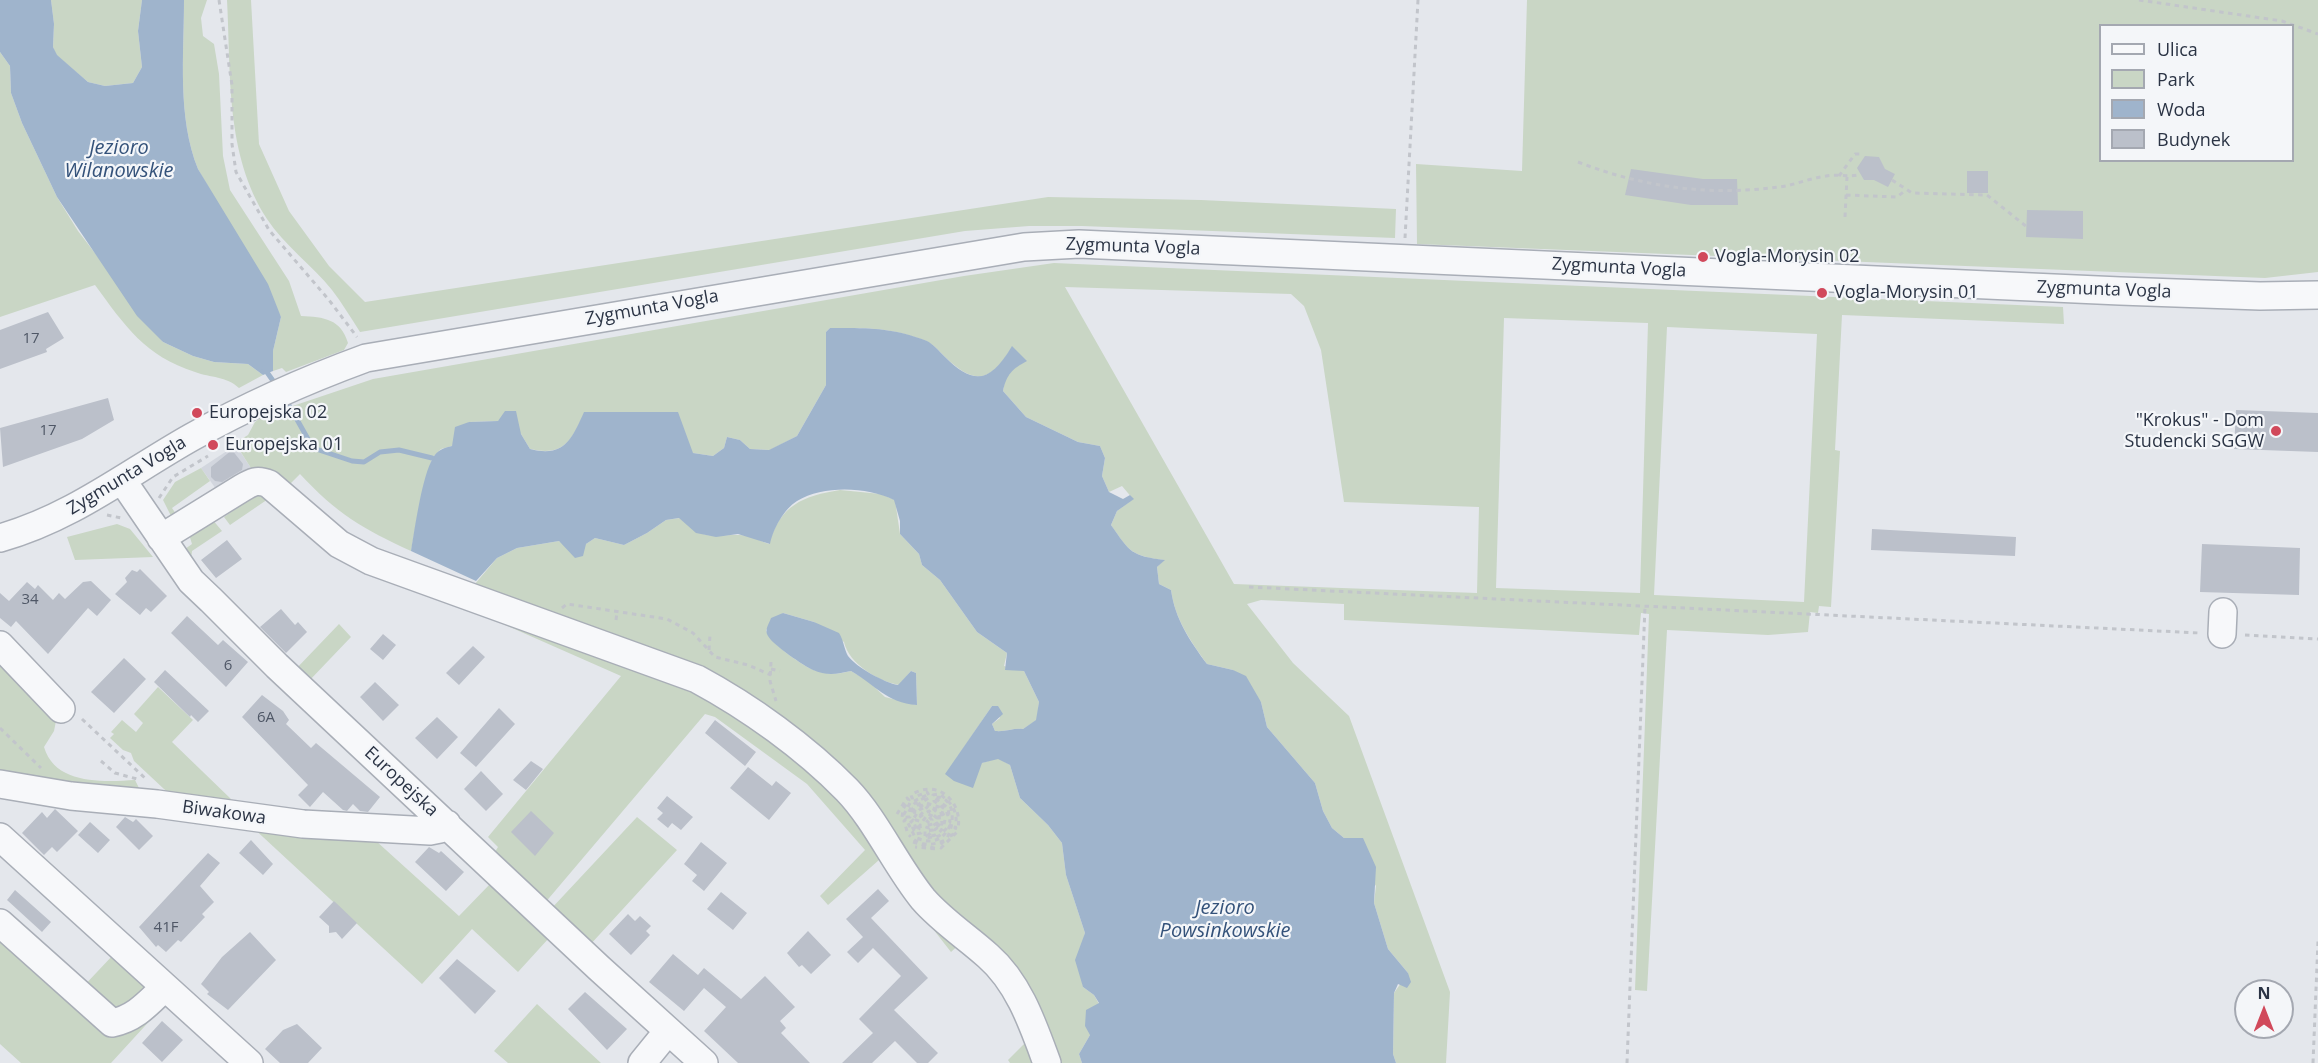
<!DOCTYPE html>
<style>
body{margin:0}
#map{position:relative;width:2318px;height:1063px;overflow:hidden;background:#e4e7ec;font-family:"Open Sans",sans-serif}
canvas{display:block}
.legend{position:absolute;left:2099px;top:24px;width:195px;height:138px;box-sizing:border-box;background:#f4f6f9;border:2px solid #a4a8b1;margin:0;padding:8px 10px;list-style:none;font-size:18px;color:#2b3445}
.legend li{display:flex;align-items:center;gap:12px;height:30px}
.legend b{width:30px;border:2px solid #a4a8b1}
.north{position:absolute;left:2234px;top:979px;width:60px;height:60px;box-sizing:border-box;background:#f4f6f9;border:2px solid #a4a8b1;border-radius:50%;rotate:0deg;font-size:16px;font-weight:700;line-height:24px;text-align:center;color:#2b3445}
.north::after{content:'';display:block;margin:auto;width:21px;height:27px;background:#d1495b;clip-path:polygon(50% 0,100% 100%,50% 72%,0 100%)}
</style>
<div id="map">
<canvas width="2318" height="1063"></canvas>
<ul class="legend">
<li><b style="height:8px;background:#f7f8fa"></b>Ulica</li>
<li><b style="height:16px;background:#c9d6c5"></b>Park</li>
<li><b style="height:16px;background:#9fb4cc"></b>Woda</li>
<li><b style="height:16px;background:#bbc0ca"></b>Budynek</li>
</ul>
<div class="north">N</div>
</div>
<script>
const c = document.querySelector('canvas').getContext('2d');
c.lineJoin = 'round';
function paint(path, color) { c.fillStyle = color; c.fill(path, 'evenodd'); }
function trace(path, color, width, dash) { c.strokeStyle = color; c.lineWidth = width; c.lineCap = dash ? 'butt' : 'round'; c.setLineDash(dash || []); c.stroke(path); }
function label(font, color, halo, rows, align = 'center') {
  c.font = font + ' "Open Sans",sans-serif'; c.lineWidth = 4.5; c.setLineDash([]); c.textBaseline = 'middle'; c.strokeStyle = halo; c.fillStyle = color; for (const [text, x, y, turn = 0] of rows) {
    c.save(); c.translate(x, y); c.rotate((+turn || 0) * Math.PI / 180); c.textAlign = isNaN(turn) ? turn : align; if (halo) c.strokeText(text, 0, 0); c.fillText(text, 0, 0); c.restore();
  }
}
const built = new Path2D(`
 M 236,445 L 256,476 L 221,496 L 201,468 Z`);
const green = new Path2D(`
 M 51,0 L 142,0 L 138,31 L 142,67 L 133,83 L 105,86 L 88,82 L 56,55 L 53,47 L 54,24 Z
 M 184,0 L 207,0 L 201,18 L 203,36 L 214,44 L 219,74 L 223,156 L 230,190 L 289,281 L 301,316 C 324,317 341,319 348,343 L 344,350 L 286,372 L 282,368 L 273,371 L 273,351 L 281,317 L 198,169 C 177,117 184,55 184,0 Z
 M 227,0 L 251,0 L 259,144 L 289,211 L 329,266 L 365,302 L 1048,197 L 1201,200 L 1396,209 L 1395,238 L 1082,226 L 1029,226 L 965,231 L 360,332 C 351,318 342,303 332,290 C 312,265 284,245 267,219 C 225,154 231,74 227,0 Z
 M 1527,0 L 2318,0 L 2318,272 L 2265,278 L 1417,244 L 1416,164 L 1522,171 ZM 2100,26 L 2292,26 L 2292,160 L 2100,160 Z
 M 0,52 L 10,66 L 11,93 L 22,123 L 57,197 L 78,231 L 163,342 L 193,356 L 214,362 L 248,364 L 263,375 L 239,388 C 226,376 211,378 195,372 C 145,356 125,326 95,285 L 0,317 Z
 M 1054,263 L 2063,307 L 2064,324 L 1842,315 L 1835,450 L 1840,451 L 1831,607 L 1819,606 L 1818,613 L 1810,612 L 1808,632 L 1768,635 L 1667,630 L 1647,991 L 1635,990 L 1649,614 L 1641,613 L 1639,635 L 1344,620 L 1344,604 L 1261,600 L 1247,604 L 1293,663 L 1349,716 L 1450,992 L 1446,1063 L 1396,1063 L 1393,1054 L 1394,993 L 1408,973 L 1388,949 L 1374,903 L 1376,886 L 1344,838 L 1332,828 L 1323,811 L 1315,783 L 1267,727 L 1261,702 L 1233,670 L 1207,664 C 1190,640 1175,619 1171,590 L 1159,584 L 1157,567 L 1164,560 C 1131,556 1129,551 1111,525 L 1117,511 L 1133,499 L 1122,486 L 1109,492 L 1102,476 L 1105,458 L 1100,446 L 1078,442 L 1026,417 L 1003,391 L 1006,376 L 1014,368 L 1012,347 C 990,384 974,385 944,356 C 939,351 933,344 926,341 C 889,327 869,328 830,328 L 826,332 L 826,385 L 797,436 L 770,450 L 750,449 L 740,440 L 727,437 L 724,448 L 713,456 L 693,453 L 585,412 C 572,440 564,457 530,449 L 521,434 L 503,418 L 498,421 L 469,422 L 452,446 L 441,449 L 432,458 L 418,513 L 411,551 C 363,529 336,513 300,474 L 285,489 L 256,476 L 235,443 L 248,435 L 255,422 L 263,416 L 373,379 L 964,276 ZM 1065,287 L 1291,294 L 1304,306 L 1321,350 L 1344,502 L 1479,507 L 1477,593 L 1234,584 ZM 1504,318 L 1648,323 L 1640,593 L 1496,588 ZM 1667,327 L 1817,334 L 1804,602 L 1654,595 Z
 M 201,468 L 210,481 L 172,508 L 180,520 L 174,522 L 163,500 L 175,482 Z
 M 252,487 L 274,495 L 230,525 L 224,517 L 237,508 L 232,499 Z
 M 840,490 L 881,494 L 895,500 L 900,534 L 919,554 L 922,565 L 940,580 L 977,632 L 1007,653 L 1004,666 L 1024,671 L 1039,702 L 1037,720 L 1023,729 C 1013,728 1006,732 995,731 L 992,724 L 1000,718 L 992,706 L 946,774 L 998,758 L 1010,765 L 1020,798 L 1048,825 L 1062,843 L 1066,875 L 1085,933 L 1081,950 L 1083,987 L 1094,995 L 1099,1004 L 1090,1035 L 1079,1054 L 1082,1063 L 1052,1063 L 1024,994 L 767,717 L 469,591 L 497,558 L 517,548 L 559,541 L 568,548 L 586,544 L 595,538 L 624,545 L 647,533 L 666,520 L 680,518 C 705,540 706,535 737,535 C 748,534 759,540 769,544 C 780,505 803,496 840,490 ZM 783,613 L 814,622 L 844,642 C 849,664 878,681 899,685 L 911,671 L 916,673 L 917,705 L 885,697 L 868,681 L 851,671 C 839,674 829,675 817,671 C 804,668 769,642 766,630 Z
 M 212,519 L 222,531 L 192,551 L 191,559 L 185,549 L 192,544 L 189,534 Z
 M 117,524 L 130,529 L 153,557 L 75,560 L 67,537 Z
 M 494,620 L 690,681 L 817,770 L 962,942 L 951,952 L 879,860 L 828,905 L 820,896 L 865,850 L 807,784 L 715,717 L 705,714 L 544,904 L 493,855 L 498,847 L 488,837 L 621,676 Z
 M 339,624 L 351,637 L 308,682 L 294,671 Z
 M 0,660 L 57,716 L 54,731 L 44,747 C 55,785 104,782 135,780 L 141,792 L 124,795 L 0,773 Z
 M 158,687 L 193,720 L 172,742 L 231,799 L 226,802 L 179,803 L 134,761 L 131,753 L 123,750 L 110,738 L 114,734 L 111,732 L 122,720 L 136,732 L 143,723 L 134,714 Z
 M 637,817 L 677,850 L 589,946 L 550,910 Z
 M 250,825 L 365,831 L 459,916 L 491,883 L 549,938 L 518,972 L 472,929 L 422,984 Z
 M 0,931 L 80,990 L 114,954 L 166,1003 L 111,1063 L 21,1063 L 0,1044 Z
 M 537,1004 L 601,1063 L 508,1063 L 494,1051 Z
 M 1030,1038 L 1038,1063 L 1010,1063 L 1008,1060 Z`);
const water = new Path2D(`
 M 0,0 L 51,0 L 54,24 L 53,47 L 57,55 L 88,82 L 105,86 L 133,83 L 142,67 L 138,31 L 142,0 L 184,0 C 184,55 177,117 198,169 L 268,284 L 281,317 L 273,351 L 273,371 L 263,375 L 248,364 L 214,362 L 193,356 L 163,342 L 137,316 L 57,197 L 22,123 L 11,93 L 10,66 L 0,52 Z
 M 830,328 C 867,328 891,327 927,341 C 933,344 939,351 944,356 C 974,386 990,383 1012,346 L 1027,361 C 1012,369 1007,374 1003,391 L 1026,417 L 1078,442 L 1100,446 L 1105,458 L 1102,476 L 1109,492 L 1123,499 L 1130,495 L 1134,499 L 1117,511 L 1111,525 C 1130,552 1131,556 1165,560 L 1157,567 L 1159,584 L 1171,590 C 1175,619 1190,641 1207,664 L 1233,670 L 1246,676 L 1261,702 L 1267,727 L 1315,783 L 1323,811 L 1332,828 L 1344,838 L 1363,838 L 1376,867 L 1374,903 L 1388,949 L 1408,973 L 1411,982 L 1407,988 L 1398,984 L 1394,993 L 1393,1054 L 1396,1063 L 1082,1063 L 1079,1054 L 1090,1035 L 1085,1026 L 1086,1010 L 1099,1003 L 1094,995 L 1083,987 L 1075,960 L 1085,933 L 1066,875 L 1062,843 L 1048,825 L 1020,798 L 1010,765 L 998,759 L 982,763 L 973,788 L 954,781 L 945,774 L 992,706 L 998,706 L 1003,714 L 992,724 L 995,731 C 1006,732 1013,728 1023,729 L 1036,720 L 1039,702 L 1024,671 L 1005,670 L 1007,653 L 977,632 L 940,580 L 922,565 L 919,554 L 900,534 L 900,521 L 894,500 C 867,487 824,485 797,501 C 784,509 773,529 770,544 L 738,534 L 716,537 L 696,533 L 679,518 L 666,520 L 647,533 L 624,545 L 595,538 L 586,544 L 583,556 L 575,558 L 559,541 L 517,548 L 497,558 L 476,581 L 411,551 C 415,528 422,476 433,458 C 437,450 444,448 452,446 L 455,427 L 469,422 L 498,421 L 505,411 L 516,411 L 521,434 L 530,449 C 564,458 572,439 584,412 L 678,412 L 693,453 L 713,456 L 724,448 L 727,437 L 740,440 L 750,449 L 769,450 L 797,436 L 826,385 L 826,332 Z
 M 783,613 L 814,622 L 839,633 C 844,641 844,649 848,656 C 856,667 885,683 898,685 L 911,671 L 916,673 L 917,705 C 886,703 876,685 851,671 C 838,674 826,676 813,670 C 804,666 773,645 768,636 C 764,630 769,624 771,618 Z`);
const stream = new Path2D(`
 M 264,368 L 276,385
 M 286,400 L 313,448 L 352,461 L 364,462 L 380,452 L 399,450 L 432,458`);
const building = new Path2D(`
 M 1865,156 L 1879,157 L 1885,169 L 1895,174 L 1888,187 L 1874,180 L 1864,180 L 1857,168 Z
 M 1631,169 L 1703,179 L 1737,179 L 1738,205 L 1691,205 L 1625,195 Z
 M 1967,171 L 1988,171 L 1988,193 L 1967,193 Z
 M 2027,210 L 2083,211 L 2083,239 L 2026,237 Z
 M 48,312 L 64,338 L 46,349 L 47,352 L 0,369 L 0,330 Z
 M 108,398 L 114,420 L 82,439 L 3,467 L 0,428 Z
 M 2236,410 L 2318,413 L 2318,452 L 2234,449 Z
 M 232,450 L 243,464 L 242,470 L 222,482 L 215,481 L 211,477 L 211,467 Z
 M 1872,529 L 2016,537 L 2015,556 L 1871,550 Z
 M 227,540 L 242,559 L 216,578 L 201,560 Z
 M 2202,544 L 2300,548 L 2299,595 L 2200,592 Z
 M 140,569 L 167,596 L 151,612 L 146,608 L 140,615 L 115,594 L 127,582 L 125,578 L 132,570 L 137,572 Z
 M 91,581 L 111,600 L 97,616 L 88,608 L 48,654 L 16,621 L 11,627 L 0,618 L 0,593 L 9,601 L 27,582 L 35,589 L 38,585 L 53,600 L 59,593 L 65,599 L 83,582 Z
 M 281,609 L 295,625 L 298,622 L 307,632 L 286,653 L 260,627 Z
 M 187,616 L 218,645 L 223,640 L 248,662 L 226,687 L 171,633 Z
 M 383,634 L 396,645 L 383,660 L 370,649 Z
 M 473,646 L 485,657 L 459,685 L 446,673 Z
 M 124,658 L 146,679 L 114,713 L 91,692 Z
 M 165,670 L 209,711 L 198,722 L 191,715 L 190,717 L 154,682 Z
 M 375,682 L 399,705 L 383,721 L 360,697 Z
 M 262,695 L 283,711 L 289,720 L 286,724 L 311,748 L 316,743 L 380,797 L 368,812 L 360,811 L 353,804 L 347,811 L 343,810 L 323,792 L 310,807 L 298,795 L 308,785 L 242,717 Z
 M 499,708 L 515,724 L 476,767 L 460,753 Z
 M 437,717 L 458,737 L 437,759 L 415,738 Z
 M 715,720 L 756,752 L 745,766 L 705,733 Z
 M 531,761 L 543,769 L 526,790 L 513,780 Z
 M 748,767 L 772,786 L 776,781 L 791,793 L 769,820 L 730,788 Z
 M 481,771 L 503,794 L 486,811 L 464,789 Z
 M 667,796 L 693,817 L 681,830 L 672,823 L 668,828 L 657,819 L 663,813 L 657,808 Z
 M 55,809 L 78,831 L 57,852 L 52,847 L 44,855 L 22,833 L 42,812 L 47,818 Z
 M 531,811 L 554,833 L 535,856 L 511,832 Z
 M 125,817 L 133,822 L 136,819 L 153,836 L 139,850 L 116,827 Z
 M 90,822 L 110,840 L 98,853 L 78,835 Z
 M 251,840 L 273,864 L 263,875 L 239,853 Z
 M 701,842 L 727,863 L 704,891 L 692,881 L 697,875 L 684,864 Z
 M 429,847 L 439,853 L 441,851 L 464,872 L 446,891 L 415,862 Z
 M 208,853 L 220,863 L 200,886 L 214,902 L 202,914 L 205,917 L 181,942 L 178,940 L 166,952 L 158,945 L 156,947 L 139,927 Z
 M 878,889 L 889,901 L 871,918 L 928,978 L 894,1010 L 938,1053 L 928,1063 L 917,1063 L 895,1041 L 872,1063 L 842,1063 L 873,1033 L 859,1019 L 901,976 L 873,948 L 858,963 L 847,952 L 863,937 L 846,919 Z
 M 15,890 L 51,922 L 42,932 L 7,900 Z
 M 721,892 L 747,913 L 733,930 L 707,909 Z
 M 334,901 L 357,923 L 342,939 L 336,932 L 329,933 L 329,926 L 319,917 Z
 M 628,914 L 635,921 L 640,916 L 651,926 L 646,931 L 650,935 L 631,955 L 609,934 Z
 M 808,931 L 831,955 L 811,974 L 802,965 L 799,967 L 787,953 Z
 M 250,932 L 276,960 L 228,1010 L 207,994 L 209,992 L 201,984 L 222,957 Z
 M 673,954 L 698,975 L 704,968 L 741,999 L 765,976 L 795,1007 L 780,1021 L 786,1028 L 781,1033 L 810,1063 L 738,1063 L 704,1031 L 726,1007 L 704,988 L 684,1011 L 649,982 Z
 M 457,959 L 496,991 L 475,1014 L 439,978 Z
 M 585,992 L 627,1029 L 607,1050 L 568,1009 Z
 M 162,1021 L 183,1040 L 162,1062 L 142,1043 Z
 M 297,1024 L 322,1048 L 308,1063 L 280,1063 L 265,1049 L 283,1030 Z`);
const path = new Path2D(`
 M 219,0 L 232,85 L 232,144 L 236,172 L 269,230 L 329,300 L 357,337
 M 2139,0 L 2282,21 L 2318,34
 M 1578,162 C 1645,188 1714,197 1786,186 C 1799,183 1812,178 1826,176 C 1836,174 1847,177 1858,175
 M 1839,176 L 1855,154 L 1860,154
 M 1892,180 L 1912,193 L 1987,195 L 2027,227
 M 1846,195 L 1897,197 L 1906,190
 M 1845,217 L 1847,177
 M 1405,238 L 1418,0
 M 159,498 L 173,477 L 208,456
 M 107,515 L 121,518
 M 1249,587 L 2200,633
 M 562,608 L 567,604 L 667,619 L 693,633 L 715,657 L 748,665 L 771,675
 M 616,620 L 617,612
 M 2245,635 L 2318,639
 M 709,650 L 710,635
 M 771,662 L 770,681 L 776,701
 M 771,669 L 780,671
 M 82,719 L 147,780
 M 0,728 L 41,768
 M 101,761 L 115,773 L 137,779
 M 897,814 L 907,798 L 909,800 L 903,809 L 902,818 L 910,803 L 927,795 L 926,798 C 915,800 910,807 907,817 L 910,817 L 913,808 L 930,797 L 927,792 L 912,798 L 911,795 C 937,778 963,801 958,829 L 955,828 C 959,813 952,802 939,794 L 933,795 L 934,801 L 946,810 L 950,822 L 948,808 L 934,797 C 956,795 955,824 947,838 L 957,832 L 941,848 L 939,845 L 946,840 C 933,845 921,848 909,835
 M 907,831 L 904,821 L 906,819 L 915,837 C 930,845 944,841 950,825 L 939,836 L 925,838 L 925,831 L 933,830 L 940,824 L 939,814 L 931,807 L 941,812 L 942,824 L 927,836 C 939,837 945,828 945,817 L 939,807 L 926,803 L 915,810 L 914,818 L 919,810 L 928,806 L 918,818 L 929,811 L 937,818 L 928,814 L 922,822 L 916,820 L 919,829 L 917,831 L 913,820 L 910,823 L 916,834 L 921,833 L 920,825 L 929,828 L 937,823 L 929,825 L 932,820 L 929,817 L 926,820 L 929,823
 M 913,842 L 937,849 L 915,847
 M 1627,1063 L 1645,606
 M 2313,1063 L 2318,941`);
const minor = new Path2D(`
 M 122,480 L 191,581 L 211,600 L 277,666 L 599,968 L 704,1063
 M 0,538 C 72,518 128,473 192,437 C 249,405 306,380 366,358 L 1024,247 L 1079,244 L 2120,291 L 2260,296 L 2318,295
 M 161,538 L 242,488 C 252,482 257,479 269,484 L 339,544 L 371,561 L 697,679 C 749,707 805,747 847,790 C 876,820 896,866 923,899 C 942,921 967,937 988,956 C 1019,983 1033,1025 1047,1063
 M 2222,634 L 2223,612
 M 0,645 L 61,709
 M 0,784 L 71,796 L 157,804 L 303,824 L 430,831 L 440,829 L 447,824
 M 0,837 L 249,1063
 M 0,923 L 112,1023 C 136,1018 148,1003 165,987
 M 642,1063 L 668,1031`);
const markers = [
 [1703,257,6,"#d1495b"],
 [1822,293,6,"#d1495b"],
 [197,413,6,"#d1495b"],
 [2276,431,6,"#d1495b"],
 [213,445,6,"#d1495b"]
];
const numberNames = [
 ["17",31,339],
 ["17",48,431],
 ["34",30,600],
 ["6",228,666],
 ["6A",266,718],
 ["41F",166,928]
];
const streetNames = [
 ["Zygmunta Vogla",1133,247,2],
 ["Zygmunta Vogla",1619,268,3],
 ["Zygmunta Vogla",2104,290,2],
 ["Zygmunta Vogla",652,308,-10],
 ["Zygmunta Vogla",127,476,-31],
 ["Europejska",401,782,43],
 ["Biwakowa",224,813,8]
];
const poiNames = [
 ["Vogla-Morysin 02",1715,257],
 ["Vogla-Morysin 01",1834,293],
 ["Europejska 02",209,413],
 ["\"Krokus\" - Dom",2264,421,"right"],
 ["Studencki SGGW",2264,442,"right"],
 ["Europejska 01",225,445]
];
const waterNames = [
 ["Jezioro",119,148],
 ["Wilanowskie",119,171],
 ["Jezioro",1225,908],
 ["Powsinkowskie",1225,931]
];
paint(built, '#d2d6de');
paint(green, '#c9d6c5');
paint(water, '#9fb4cc');
trace(stream, '#9fb4cc', 5);
paint(building, '#bbc0ca');
trace(minor, '#a9aeb7', 30);
trace(path, '#c2c5cb', 3, [4.5, 4.5]);
trace(minor, '#f7f8fa', 27);
for (const [x, y, r, color] of markers) { const dot = new Path2D(); dot.arc(x, y, r, 0, 2 * Math.PI); c.fillStyle = color; c.fill(dot); trace(dot, '#f4f6f9', 2); }
label('15px', '#4f5766', null, numberNames);
label('18px', '#2b3445', '#f4f6f9', streetNames);
label('18px', '#2b3445', '#f4f6f9', poiNames, 'left');
label('italic 20px', '#34527a', '#f4f6f9', waterNames);
</script>
